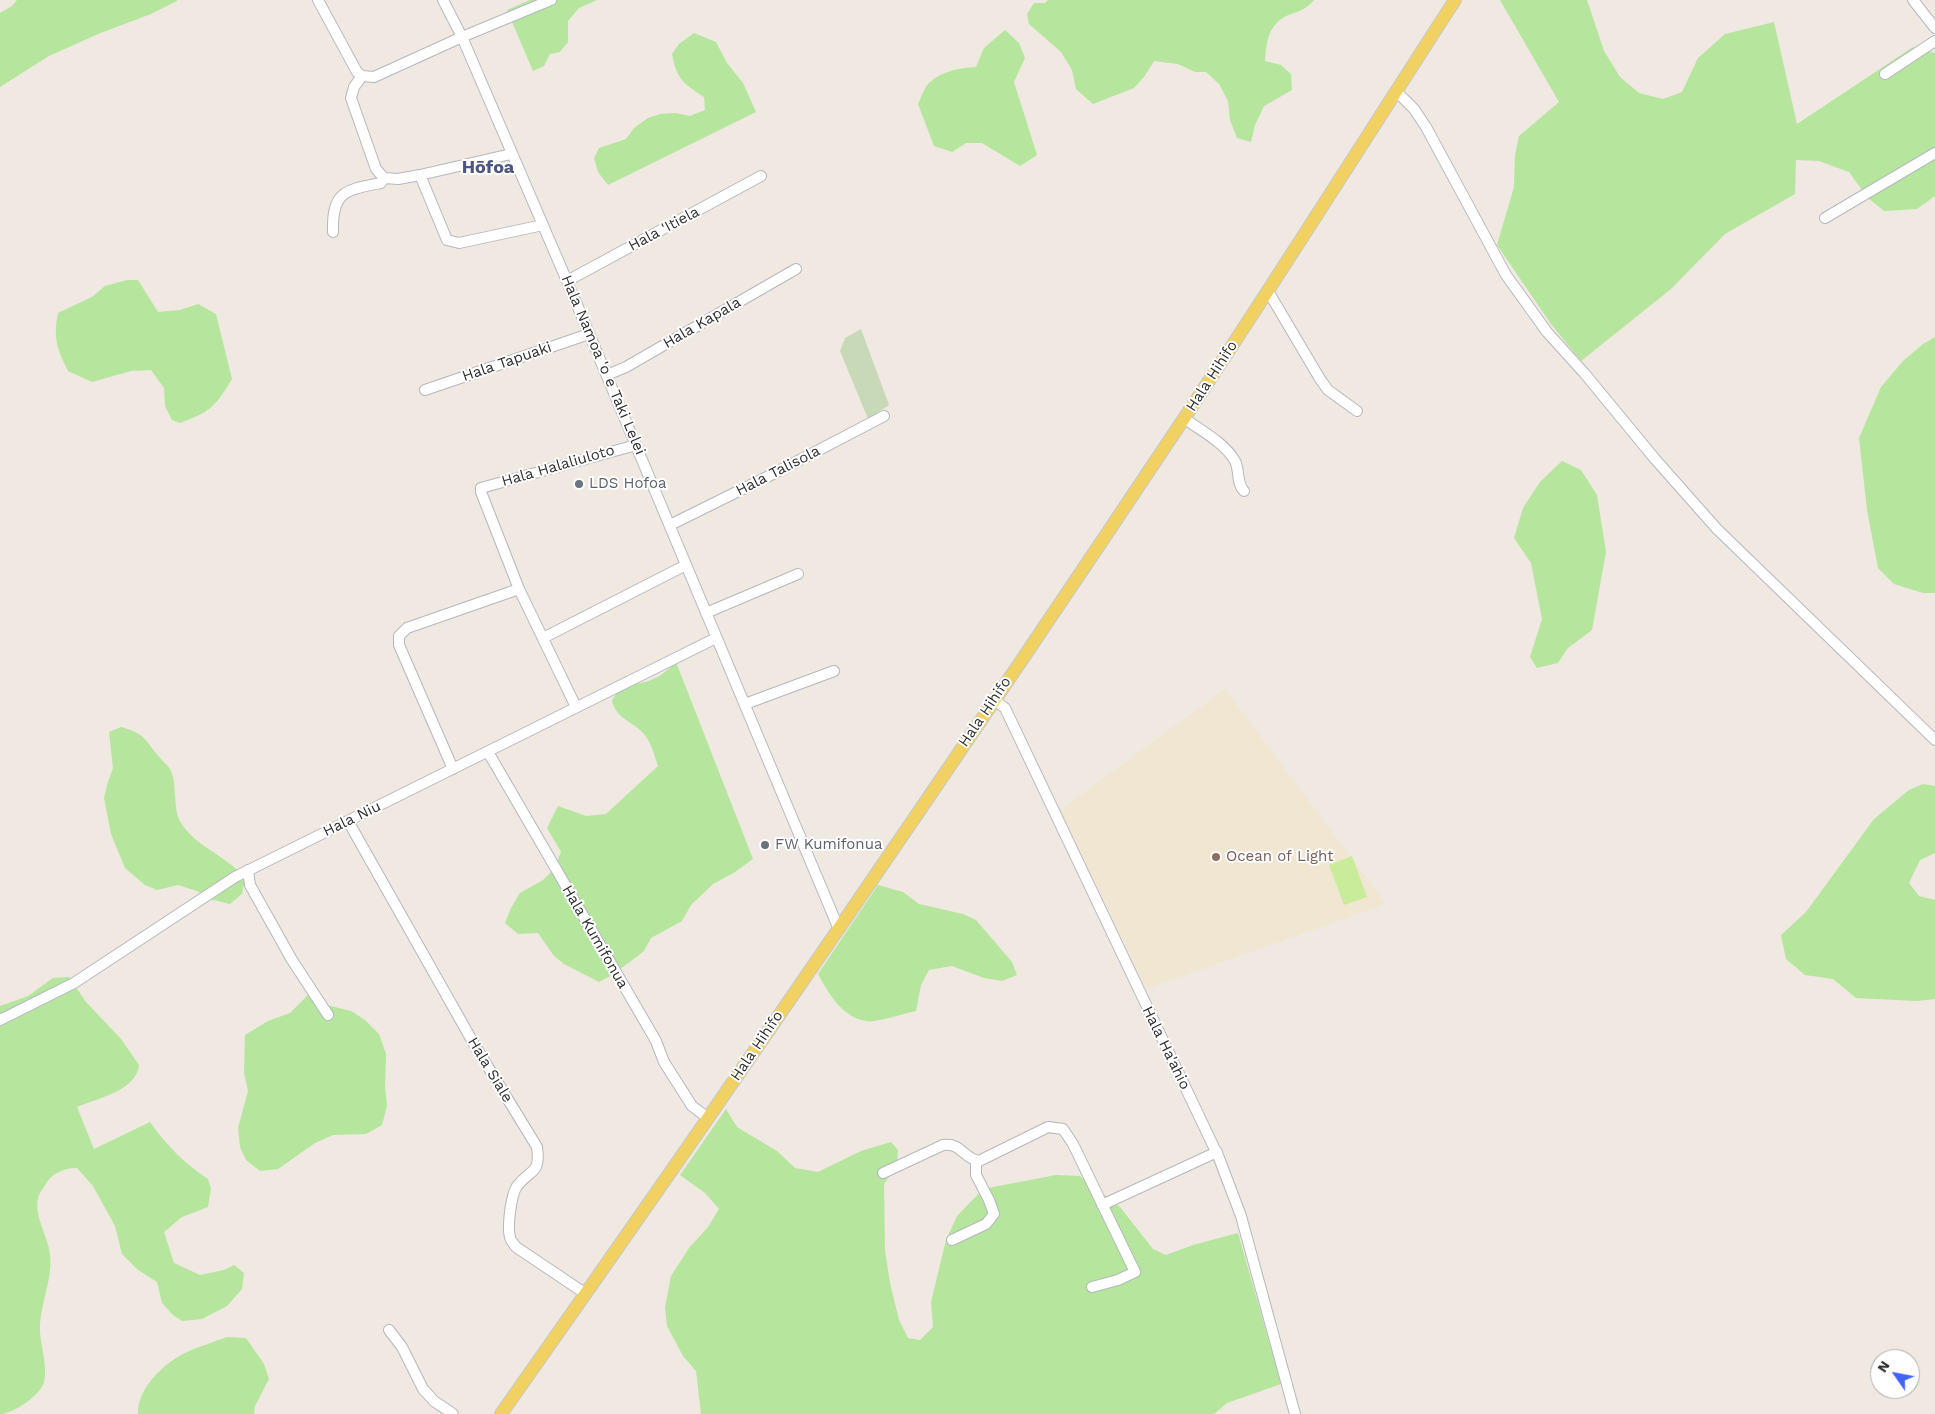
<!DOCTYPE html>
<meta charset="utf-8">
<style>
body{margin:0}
#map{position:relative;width:1935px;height:1414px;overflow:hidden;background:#efe9e1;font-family:"Work Sans",sans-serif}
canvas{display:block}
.north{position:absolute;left:1870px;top:1349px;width:50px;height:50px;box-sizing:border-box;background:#fff;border:1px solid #ababab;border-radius:50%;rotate:303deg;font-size:14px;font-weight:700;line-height:20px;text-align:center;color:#2e2e2e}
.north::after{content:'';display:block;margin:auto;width:18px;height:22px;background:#4264fb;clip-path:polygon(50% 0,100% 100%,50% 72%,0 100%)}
</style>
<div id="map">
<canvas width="1935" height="1414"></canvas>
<div class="north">N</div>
</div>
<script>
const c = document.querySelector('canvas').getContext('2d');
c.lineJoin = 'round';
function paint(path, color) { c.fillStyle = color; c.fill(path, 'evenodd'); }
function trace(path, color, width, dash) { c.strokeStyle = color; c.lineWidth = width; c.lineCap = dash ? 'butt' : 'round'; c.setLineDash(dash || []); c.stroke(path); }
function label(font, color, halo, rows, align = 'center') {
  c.font = font + ' "Work Sans",sans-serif'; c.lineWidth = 4; c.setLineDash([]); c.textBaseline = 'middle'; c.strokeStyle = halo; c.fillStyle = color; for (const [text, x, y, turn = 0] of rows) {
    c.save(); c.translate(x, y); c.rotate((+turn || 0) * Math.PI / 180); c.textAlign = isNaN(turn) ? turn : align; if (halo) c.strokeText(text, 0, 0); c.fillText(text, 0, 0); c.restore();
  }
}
const education = new Path2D(`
 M 1225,689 L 1386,904 L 1146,989 L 1060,810 Z`);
const green = new Path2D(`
 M 17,0 L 177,0 L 177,1 L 151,14 L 98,34 L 49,56 L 0,87 L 0,13 L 12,6 Z
 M 530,0 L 597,0 L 579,8 L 568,21 L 568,42 L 560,52 L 550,54 L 544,66 L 533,71 L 507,10 Z
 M 1048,0 L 1314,0 C 1301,15 1291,11 1280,20 C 1267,30 1266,47 1265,61 L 1281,65 L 1291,74 L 1292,90 L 1264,106 L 1255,125 L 1251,142 L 1237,138 L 1230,120 L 1228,101 L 1219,84 L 1206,72 L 1195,72 L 1178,64 L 1154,61 L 1144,77 L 1134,88 L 1093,104 L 1076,89 L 1072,70 L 1061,52 L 1029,24 L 1027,14 L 1034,3 L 1045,3 Z
 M 1500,0 L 1587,0 L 1604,51 L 1620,77 L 1639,93 L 1663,99 L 1682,92 L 1698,58 L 1725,34 L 1774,22 L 1797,124 L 1913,47 L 1935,53 L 1935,196 L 1917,209 L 1884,211 L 1867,197 L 1849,172 L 1819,161 L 1796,160 L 1795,194 L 1725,234 L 1671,289 L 1581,361 L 1551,324 L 1497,245 L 1514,187 L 1515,155 L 1519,136 L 1559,102 Z
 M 1005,30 L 1019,43 L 1025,58 L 1014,82 L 1037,155 L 1020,166 L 982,143 L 966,143 L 952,152 L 934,146 L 918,104 C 921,98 924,88 929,83 C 942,71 959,68 976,67 L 984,48 Z
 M 694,33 L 716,42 L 727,63 L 743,83 L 756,112 L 608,185 L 598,172 L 594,158 L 599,148 L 626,139 L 634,128 L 648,118 L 660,114 L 675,113 L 690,116 L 705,110 L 704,97 C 683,83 677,80 672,54 L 679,44 Z
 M 127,280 L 138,280 L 158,312 L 180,310 L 198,304 L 216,314 L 232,379 C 215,407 210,412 180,423 L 172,420 L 165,406 L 164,388 L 151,370 L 131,371 L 92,382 L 68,371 C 57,348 53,339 58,313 L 92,297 L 105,286 Z
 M 1935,337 L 1935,593 L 1923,593 L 1894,584 L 1878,568 L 1867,510 L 1859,438 L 1881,387 L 1903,361 L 1923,344 Z
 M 1562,461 L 1581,470 L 1597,495 L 1606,552 L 1592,630 L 1568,648 L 1558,663 L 1537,668 L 1530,657 L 1542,619 L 1531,563 L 1514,538 L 1523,508 L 1540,482 Z
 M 676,662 L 753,859 L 735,872 L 713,884 L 691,905 L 682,921 L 651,938 L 644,951 L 614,974 L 599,982 L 564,964 L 554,956 L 538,933 L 518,934 L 505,923 L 511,908 L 520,893 L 543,880 L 554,869 L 561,852 L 547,828 L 558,806 L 586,816 L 606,814 L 658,766 C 654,756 652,743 644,734 C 632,720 618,721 612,701 C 621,681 633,687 651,680 C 661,676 668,670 676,662 Z
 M 121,727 C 147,734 145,741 161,759 C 164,763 169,766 171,771 C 177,783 173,812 181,823 C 196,847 227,856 245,878 L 242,894 L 230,904 L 213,900 L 197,891 L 178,885 L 157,890 L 145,885 L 125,868 L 111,834 L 104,798 L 107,785 L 113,768 L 109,732 Z
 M 1923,784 L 1935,786 L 1935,853 L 1920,860 L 1909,883 L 1919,896 L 1935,900 L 1935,999 L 1917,1001 L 1856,998 L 1833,979 L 1805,975 L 1786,959 L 1781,935 L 1806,912 L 1874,819 L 1909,790 Z
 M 878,885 L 903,892 L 919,904 L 963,914 L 976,920 L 1012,962 L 1017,975 L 1002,981 L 984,978 L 952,966 L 929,970 L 921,985 L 916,1011 C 906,1013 875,1023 866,1021 C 842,1017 829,994 818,974 Z
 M 69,977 L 86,1002 L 121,1039 L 139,1065 C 136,1091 98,1098 77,1107 L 94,1149 L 150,1122 C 167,1146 184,1163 208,1179 L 211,1188 L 208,1207 L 182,1217 L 164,1232 L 174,1263 L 200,1275 L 224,1270 L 234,1265 L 244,1273 L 242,1289 L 227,1306 L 202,1319 L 182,1321 L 173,1315 L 162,1303 L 157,1282 L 138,1270 L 122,1254 L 115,1226 L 93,1186 L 77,1168 C 66,1168 54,1172 47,1182 C 45,1186 41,1190 39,1195 C 32,1213 48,1236 50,1254 C 53,1281 39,1305 40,1332 C 41,1347 49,1372 43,1385 C 37,1397 13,1414 0,1414 L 0,1006 L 28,996 L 53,978 Z
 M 310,993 L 327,1005 L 351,1011 L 365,1020 L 379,1034 L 386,1054 L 385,1087 L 387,1106 L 382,1125 L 366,1134 L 333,1135 L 315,1143 L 278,1169 L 260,1171 L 246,1160 L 240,1147 L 238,1128 L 248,1091 L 244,1073 L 245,1035 L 268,1021 L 290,1013 Z
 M 726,1109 L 737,1127 L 777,1151 L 795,1168 L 818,1172 L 861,1151 L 891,1142 L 898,1150 L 897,1165 L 884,1184 L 885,1251 L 890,1283 L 899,1320 L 908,1338 L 920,1340 L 933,1327 L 931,1302 L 946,1240 L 957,1216 L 983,1189 L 1056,1175 L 1080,1176 L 1120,1207 L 1153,1249 L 1166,1255 L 1193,1245 L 1238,1233 L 1281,1384 L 1227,1403 L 1214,1414 L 701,1414 L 696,1371 L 683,1356 L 667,1326 L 665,1308 L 671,1276 L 689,1248 L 708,1227 L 719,1209 L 705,1193 L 680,1175 Z
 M 227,1337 L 246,1338 L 264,1364 L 269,1379 L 255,1406 L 254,1414 L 138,1414 C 137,1388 165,1362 187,1352 C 200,1346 214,1342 227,1337 Z`);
const cemetery = new Path2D(`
 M 861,329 L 889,405 L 868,419 L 840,351 L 845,338 Z`);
const pitch = new Path2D(`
 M 1352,856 L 1367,897 L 1344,905 L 1329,865 Z`);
const minor = new Path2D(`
 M 318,0 L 357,72 L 362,76 L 374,77 L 462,37 L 551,0
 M 443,0 L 462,37 L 567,281 L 838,927
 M 1913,0 L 1935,28
 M 1885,74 L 1935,41
 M 362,76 L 354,87 L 351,98 L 376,169 L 384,178
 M 1396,91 L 1414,109 L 1426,127 L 1506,275 L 1547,332 L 1585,374 L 1655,459 L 1717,529 L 1935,740
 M 420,175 L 447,240 L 459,243 L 543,225
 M 384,178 L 398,179 L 420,175 L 511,154
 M 1825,218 L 1935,153
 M 333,232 C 332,191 345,190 381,183 L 384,178
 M 567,281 L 761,176
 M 1268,291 L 1320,379 L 1328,390 L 1357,411
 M 607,375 L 626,367 L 796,269
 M 425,390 L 589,334
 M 1184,418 C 1201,431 1224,442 1235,461 C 1240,471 1236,483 1244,491
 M 670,525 L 771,475 L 884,416
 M 519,589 L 481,492 L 481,488 L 636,445
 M 706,613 L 798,574
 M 543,638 L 686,565
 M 994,700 L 1005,708 L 1219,1158 L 1241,1216 L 1295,1414
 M 745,704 L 834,671
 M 488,752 L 656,1041 L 664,1062 L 692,1106 L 708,1118
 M 453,769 L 399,645 L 399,636 L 407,628 L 519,589 L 576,707
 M 348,821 L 474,1044 L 537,1147 C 541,1175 530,1169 517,1186 C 511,1195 507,1227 510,1237 C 510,1240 514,1244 516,1247 L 586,1294
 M 248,870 L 250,885 L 255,894 L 292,960 L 328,1015
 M 0,1020 L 74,983 L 235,877 L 716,638
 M 883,1173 L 943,1145 C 962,1143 963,1158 979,1161 L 1048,1127 L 1063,1129 L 1073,1144 L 1135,1272 L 1118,1280 L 1092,1287
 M 1102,1205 L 1217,1152
 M 952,1240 L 986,1224 L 994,1214 L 989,1200 L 976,1175 L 976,1161
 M 389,1330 L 402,1347 L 423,1389 L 434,1401 L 453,1414`);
const major = new Path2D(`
 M 501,1414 C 733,1085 961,753 1185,417 C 1277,279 1365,139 1455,0`);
const markers = [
 [579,484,5,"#6b7280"],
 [765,845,5,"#6b7280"],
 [1216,857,5,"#8d6e63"]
];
const streetNames = [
 ["Hala 'Itiela",664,229,-28],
 ["Hala Kapala",702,323,-30],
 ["Hala Tapuaki",507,362,-19],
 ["Hala Namoa 'o e Taki Lelei",603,365,67],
 ["Hala Hihifo",1212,376,-57],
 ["Hala Halaliuloto",558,466,-16],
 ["Hala Talisola",778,471,-27],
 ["Hala Hihifo",985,712,-56],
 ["Hala Niu",352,819,-26],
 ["Hala Kumifonua",595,937,60],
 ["Hala Hihifo",757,1046,-56],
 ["Hala Ha'ahio",1166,1048,64],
 ["Hala Siale",490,1070,59]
];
const worshipNames = [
 ["LDS Hofoa",589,484],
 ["FW Kumifonua",775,845]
];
const educationNames = [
 ["Ocean of Light",1226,857]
];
const quarterNames = [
 ["Hōfoa",488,168]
];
paint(education, '#f0e6d1');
paint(green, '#b6e59e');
paint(cemetery, '#c8d9b8');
paint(pitch, '#c9ec9a');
trace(minor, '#b4b7c1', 12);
trace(major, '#c9c9c9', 14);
trace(minor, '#fff', 10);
trace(major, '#f2d163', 12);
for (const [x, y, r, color] of markers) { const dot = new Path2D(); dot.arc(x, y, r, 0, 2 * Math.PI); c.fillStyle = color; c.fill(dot); trace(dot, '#fff', 2); }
label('15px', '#2e2e2e', '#fff', streetNames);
label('15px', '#5b616d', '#fff', worshipNames, 'left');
label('15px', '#785e54', '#fff', educationNames, 'left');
label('bold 18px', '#4d5680', '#fff', quarterNames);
</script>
